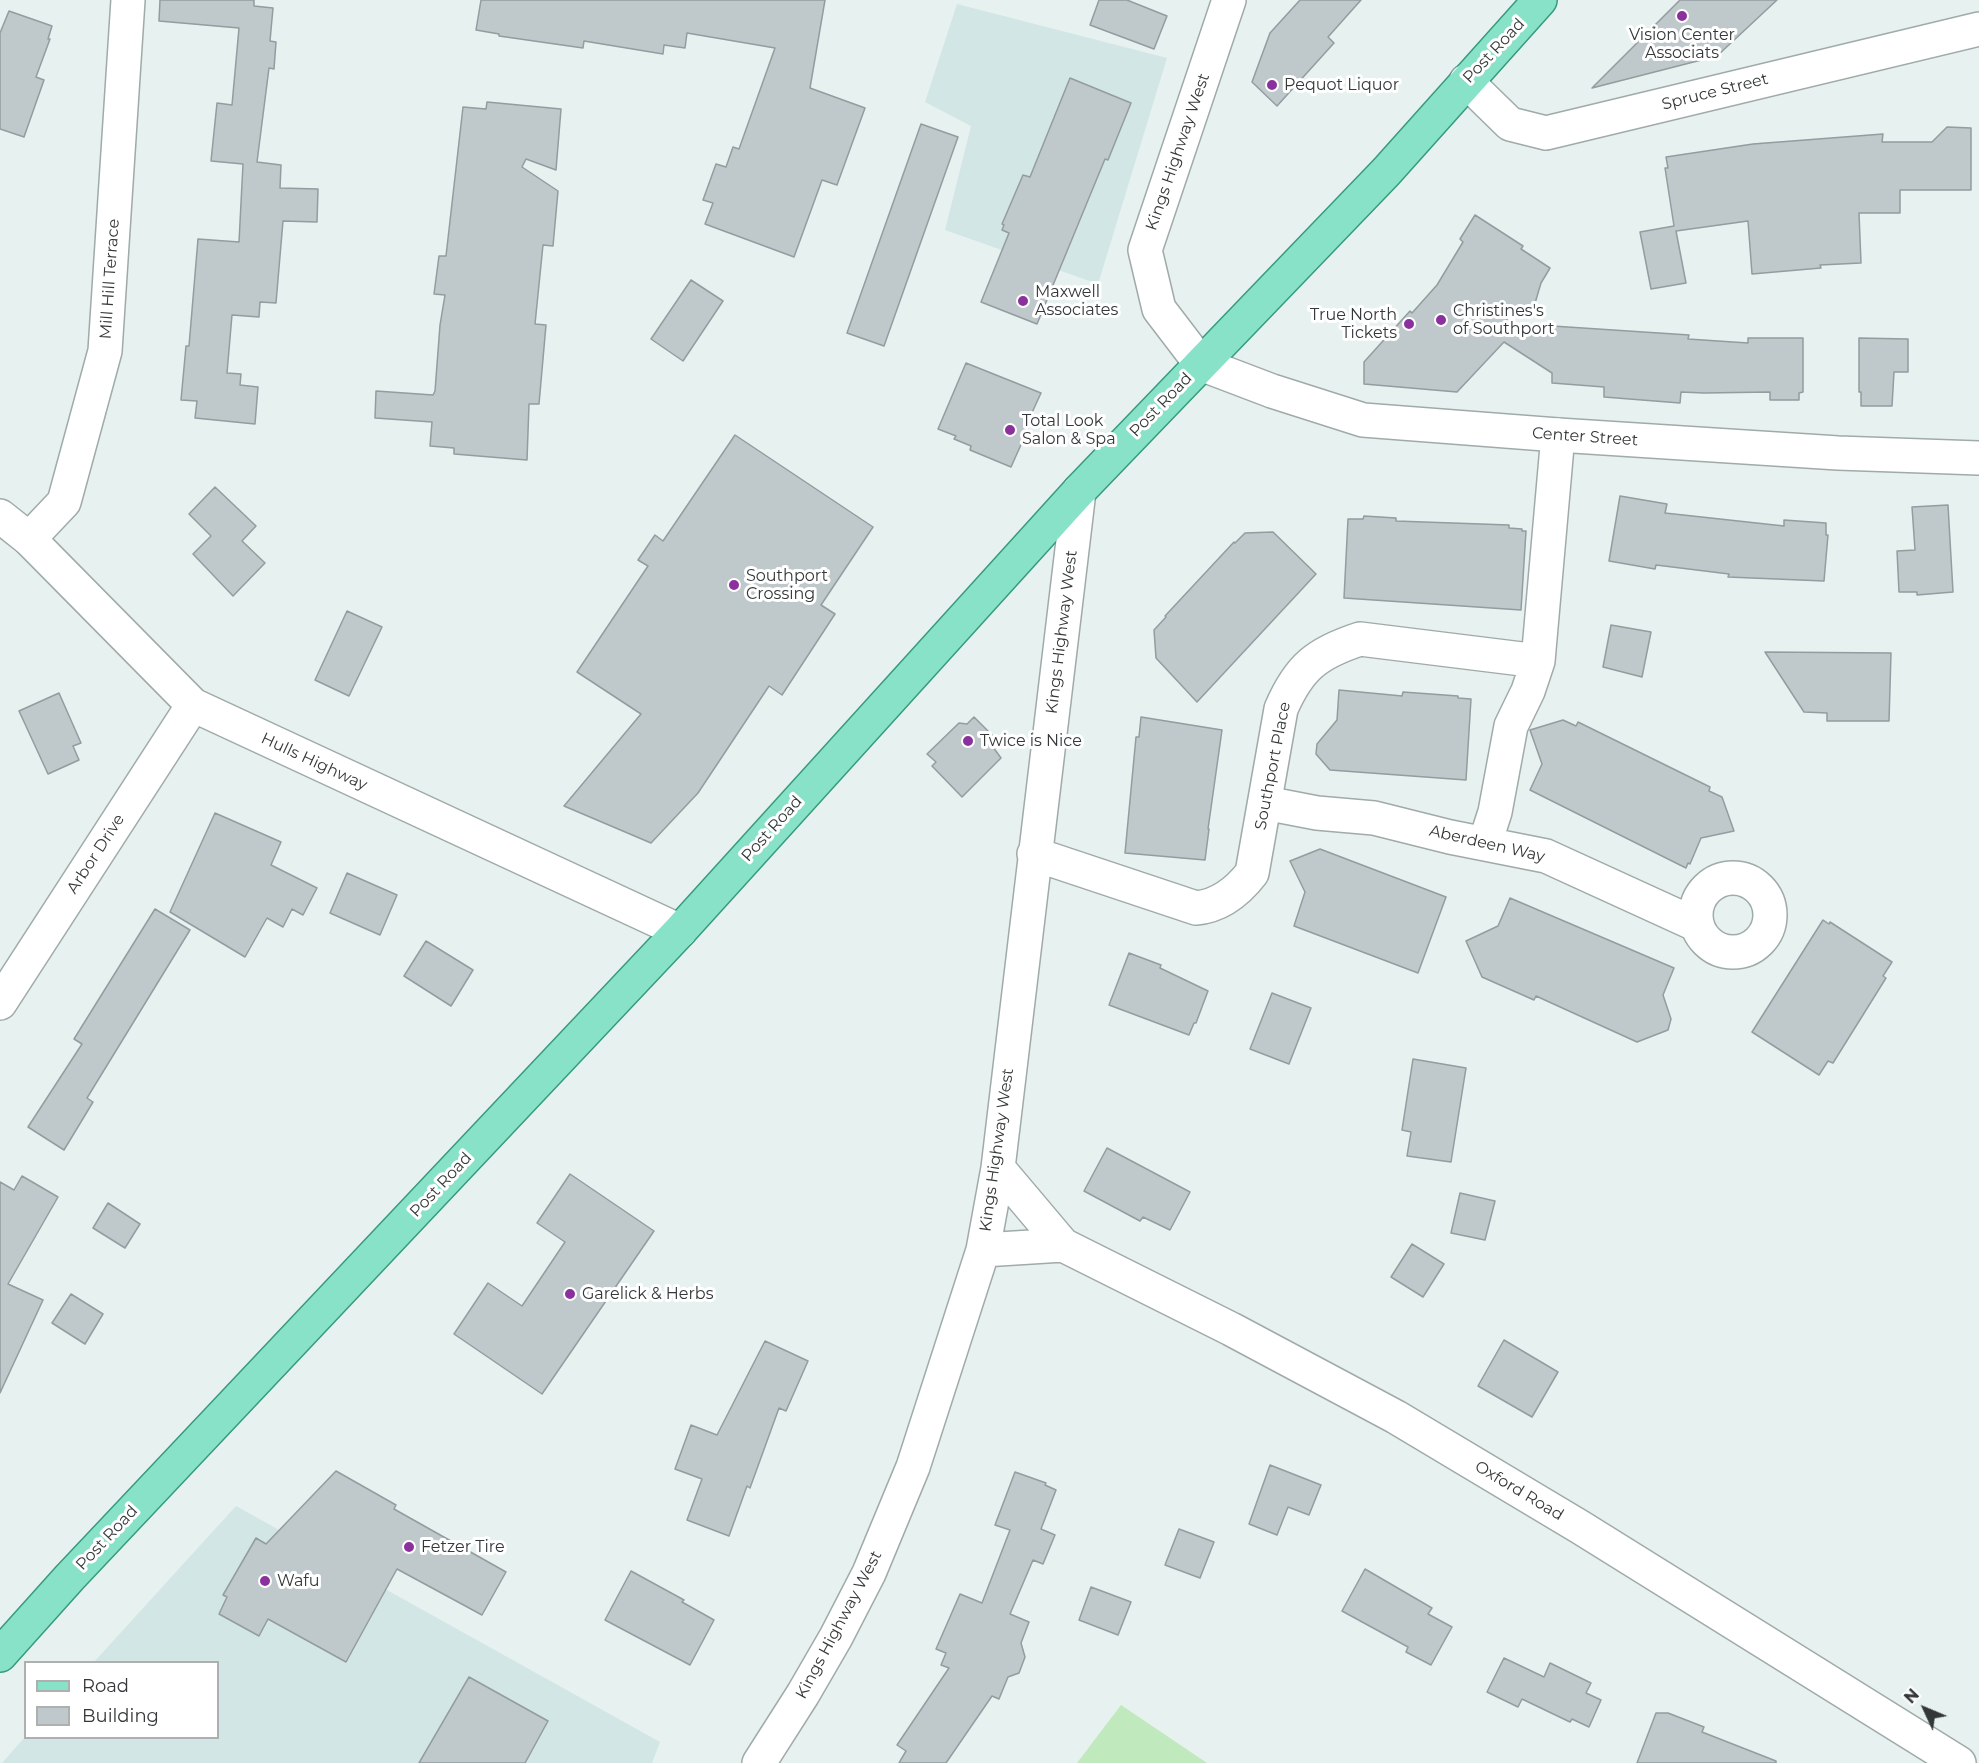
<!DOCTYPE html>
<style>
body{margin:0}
#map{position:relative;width:1979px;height:1763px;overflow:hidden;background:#e6f1f0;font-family:Montserrat,sans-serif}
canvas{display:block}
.legend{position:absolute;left:24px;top:1661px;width:195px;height:78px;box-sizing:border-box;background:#fff;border:2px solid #aeafaf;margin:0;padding:8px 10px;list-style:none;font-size:18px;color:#343838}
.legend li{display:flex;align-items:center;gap:12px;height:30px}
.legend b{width:30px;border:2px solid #aeafaf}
.north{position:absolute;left:1895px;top:1679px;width:60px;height:60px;-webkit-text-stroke:4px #fff;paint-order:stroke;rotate:314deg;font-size:16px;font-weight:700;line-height:24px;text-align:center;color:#343838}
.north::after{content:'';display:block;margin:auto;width:21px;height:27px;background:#343838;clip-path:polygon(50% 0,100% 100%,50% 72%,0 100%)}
</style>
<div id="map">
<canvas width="1979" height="1763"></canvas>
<ul class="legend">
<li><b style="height:8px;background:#88e2c8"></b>Road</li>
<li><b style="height:16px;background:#bfc8cb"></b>Building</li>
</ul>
<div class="north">N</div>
</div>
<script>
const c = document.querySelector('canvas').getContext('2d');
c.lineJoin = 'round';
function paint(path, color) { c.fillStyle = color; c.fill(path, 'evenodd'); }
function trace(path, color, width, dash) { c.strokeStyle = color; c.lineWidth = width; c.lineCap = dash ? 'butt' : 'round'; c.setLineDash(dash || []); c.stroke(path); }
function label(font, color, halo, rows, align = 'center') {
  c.font = font + ' Montserrat,sans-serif'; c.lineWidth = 6; c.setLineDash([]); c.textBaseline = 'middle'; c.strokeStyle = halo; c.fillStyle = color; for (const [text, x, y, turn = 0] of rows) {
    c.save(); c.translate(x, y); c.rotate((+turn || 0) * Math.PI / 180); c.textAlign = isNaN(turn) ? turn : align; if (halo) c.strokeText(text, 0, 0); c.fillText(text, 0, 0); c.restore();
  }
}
const built = new Path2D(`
 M 957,4 L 1167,58 L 1098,284 L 945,230 L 971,126 L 925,102 Z
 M 236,1506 L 660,1742 L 652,1763 L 2,1763 L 25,1737 L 218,1738 L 218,1662 L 94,1662 Z`);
const green = new Path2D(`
 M 1121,1705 L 1207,1763 L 1077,1763 Z`);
const building = new Path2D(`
 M 160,0 L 254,0 L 254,6 L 273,8 L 270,41 L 276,42 L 274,69 L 269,68 L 257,162 L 281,165 L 280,188 L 318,189 L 317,222 L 283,221 L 276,303 L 260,302 L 259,317 L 232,315 L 227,373 L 241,374 L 240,385 L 258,387 L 255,424 L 195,418 L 197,401 L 181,400 L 186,346 L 189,346 L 198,239 L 239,242 L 243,164 L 211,161 L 217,103 L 232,105 L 239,28 L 159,21 Z
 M 481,0 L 825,0 L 810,88 L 865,108 L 837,185 L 822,180 L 794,257 L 705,224 L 713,203 L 703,200 L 716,164 L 726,167 L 733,147 L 739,149 L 775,48 L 687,33 L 685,48 L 664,45 L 663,54 L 584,41 L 583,48 L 499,36 L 499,34 L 476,30 Z
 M 1099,0 L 1127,0 L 1167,16 L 1154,49 L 1090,25 Z
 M 1300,0 L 1361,0 L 1328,37 L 1334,43 L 1277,106 L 1252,82 L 1270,33 Z
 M 1680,0 L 1777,0 L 1717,56 L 1592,88 Z
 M 9,11 L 52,26 L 48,39 L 50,39 L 36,77 L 44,80 L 24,137 L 0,129 L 0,33 Z
 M 1070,78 L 1131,103 L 1108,160 L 1105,159 L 1037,324 L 981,302 L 1009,233 L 1002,230 L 1004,225 L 1002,224 L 1023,175 L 1030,177 Z
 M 487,102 L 561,109 L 556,170 L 526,159 L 522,167 L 558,191 L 553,246 L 543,245 L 535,324 L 546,325 L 539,404 L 529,404 L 527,460 L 454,454 L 454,448 L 430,446 L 432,422 L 375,418 L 376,391 L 433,395 L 435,391 L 440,325 L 445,295 L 434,294 L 439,256 L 446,256 L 463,107 L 486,109 Z
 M 921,124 L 958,137 L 884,346 L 847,333 Z
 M 1947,127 L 1971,128 L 1971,190 L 1900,190 L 1900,213 L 1859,213 L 1861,263 L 1820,265 L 1821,268 L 1752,274 L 1748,221 L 1676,231 L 1686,283 L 1651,289 L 1640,232 L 1674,226 L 1665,168 L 1668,168 L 1666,157 L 1753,144 L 1883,134 L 1882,142 L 1932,142 Z
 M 1475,215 L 1523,246 L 1521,249 L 1550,268 L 1541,283 L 1533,310 L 1507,315 L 1507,323 L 1689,335 L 1688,339 L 1748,343 L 1748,338 L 1803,338 L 1803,392 L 1799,393 L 1799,400 L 1770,400 L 1770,392 L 1704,393 L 1681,392 L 1680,403 L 1604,397 L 1604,387 L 1552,383 L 1552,373 L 1504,342 L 1457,392 L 1364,384 L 1364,362 L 1410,311 L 1412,313 L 1437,285 L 1463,242 L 1460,239 Z
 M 691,280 L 723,301 L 683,361 L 651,339 Z
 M 1859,338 L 1908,339 L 1908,372 L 1894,372 L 1892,406 L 1861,406 L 1861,392 L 1859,392 Z
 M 966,363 L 1041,393 L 1030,417 L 1033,418 L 1011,467 L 970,450 L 971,446 L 954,439 L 956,436 L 938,429 Z
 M 735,435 L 873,527 L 821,605 L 835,614 L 782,695 L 769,686 L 698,793 L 651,843 L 564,806 L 641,714 L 577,672 L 648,566 L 638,560 L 655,535 L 663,541 Z
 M 215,487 L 256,526 L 242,541 L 265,563 L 233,596 L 193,554 L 211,536 L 189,514 Z
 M 1620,496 L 1667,504 L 1665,513 L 1784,526 L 1784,520 L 1826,523 L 1826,535 L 1828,535 L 1824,581 L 1728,577 L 1729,574 L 1656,565 L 1655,569 L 1609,561 Z
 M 1948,505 L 1953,592 L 1917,595 L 1917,592 L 1899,592 L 1897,551 L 1915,550 L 1912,507 Z
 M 1364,516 L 1396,518 L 1396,521 L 1509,525 L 1509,528 L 1522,529 L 1522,531 L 1526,531 L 1521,610 L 1344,598 L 1348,519 L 1363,519 Z
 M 1273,532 L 1316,574 L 1197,702 L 1156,658 L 1154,630 L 1166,617 L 1165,616 L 1234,542 L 1235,543 L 1245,533 Z
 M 347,611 L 382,627 L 349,696 L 315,680 Z
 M 1611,625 L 1651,632 L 1642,677 L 1603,667 Z
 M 1765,652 L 1891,653 L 1889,721 L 1827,721 L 1827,713 L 1804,712 Z
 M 1339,690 L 1402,696 L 1403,692 L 1458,696 L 1458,698 L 1471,699 L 1466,780 L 1330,770 L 1316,754 L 1317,744 L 1337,720 Z
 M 59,693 L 81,743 L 73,746 L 79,760 L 48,774 L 19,711 Z
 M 974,717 L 998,741 L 993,747 L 1001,758 L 962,797 L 932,766 L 936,762 L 927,754 L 959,723 L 967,724 Z
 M 1141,717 L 1222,730 L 1208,829 L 1209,829 L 1205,860 L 1125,853 L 1136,737 L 1139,737 Z
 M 1563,720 L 1576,726 L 1578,722 L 1710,787 L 1709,791 L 1722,797 L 1734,831 L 1701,838 L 1690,864 L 1688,863 L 1686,868 L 1530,790 L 1542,764 L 1530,730 Z
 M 215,813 L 281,842 L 271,865 L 317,888 L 303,915 L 292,909 L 283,927 L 267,918 L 245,957 L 170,912 Z
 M 1320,849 L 1446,897 L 1418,973 L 1294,926 L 1305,892 L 1290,861 Z
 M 347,873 L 397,895 L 380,935 L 330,913 Z
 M 1510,898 L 1674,968 L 1663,995 L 1671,1019 L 1668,1030 L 1637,1042 L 1536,996 L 1534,1000 L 1482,977 L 1466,941 L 1498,926 Z
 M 155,909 L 190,930 L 87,1098 L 93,1102 L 64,1150 L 28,1127 L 82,1044 L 74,1039 Z
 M 1823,920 L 1829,924 L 1830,922 L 1892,962 L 1883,976 L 1886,978 L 1833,1063 L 1828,1061 L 1819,1075 L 1752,1032 Z
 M 426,941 L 473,970 L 451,1006 L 404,976 Z
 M 1129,953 L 1161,965 L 1160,968 L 1208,991 L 1196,1023 L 1194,1023 L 1189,1035 L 1109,1005 Z
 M 1272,993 L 1311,1008 L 1289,1064 L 1250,1049 Z
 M 1413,1059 L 1466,1068 L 1451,1162 L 1407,1156 L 1411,1132 L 1402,1130 Z
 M 1107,1148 L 1190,1192 L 1170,1230 L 1143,1217 L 1140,1221 L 1084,1191 Z
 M 570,1174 L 654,1231 L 542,1394 L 454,1334 L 488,1283 L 522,1306 L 565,1242 L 537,1223 Z
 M 22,1176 L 58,1197 L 8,1284 L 43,1300 L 0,1393 L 0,1182 L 14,1190 Z
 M 1460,1193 L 1495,1201 L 1485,1240 L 1451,1233 Z
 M 108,1203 L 140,1224 L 125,1248 L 93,1228 Z
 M 1412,1244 L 1444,1264 L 1423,1297 L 1391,1277 Z
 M 71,1294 L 103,1314 L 85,1344 L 52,1323 Z
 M 1504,1340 L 1558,1372 L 1532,1417 L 1478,1386 Z
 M 765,1341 L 808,1361 L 786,1411 L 779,1408 L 750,1488 L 747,1486 L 729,1536 L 687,1520 L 702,1479 L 675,1469 L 691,1425 L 717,1435 Z
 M 1270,1465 L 1321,1485 L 1309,1515 L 1288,1507 L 1277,1535 L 1249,1524 Z
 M 336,1471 L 396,1505 L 394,1509 L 506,1572 L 482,1615 L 397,1569 L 346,1662 L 268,1619 L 259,1636 L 219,1614 L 227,1597 L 223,1595 L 256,1538 L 266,1544 Z
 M 1015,1472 L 1046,1483 L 1045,1485 L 1056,1490 L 1041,1529 L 1055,1535 L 1043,1564 L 1033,1560 L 1010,1614 L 1029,1622 L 1021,1643 L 1025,1657 L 1019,1673 L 1008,1677 L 999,1699 L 992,1696 L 946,1763 L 899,1763 L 906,1751 L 897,1745 L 949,1668 L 941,1665 L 946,1653 L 936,1649 L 960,1594 L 982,1603 L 1010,1530 L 995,1525 Z
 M 1179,1529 L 1214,1542 L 1200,1578 L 1165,1565 Z
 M 1365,1569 L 1432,1608 L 1428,1614 L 1452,1627 L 1431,1665 L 1406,1652 L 1408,1647 L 1342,1611 Z
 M 631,1571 L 684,1600 L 682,1602 L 714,1620 L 690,1665 L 605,1620 Z
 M 1091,1587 L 1131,1602 L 1118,1635 L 1079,1620 Z
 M 1504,1658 L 1544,1677 L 1550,1663 L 1591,1683 L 1586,1693 L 1601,1700 L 1589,1727 L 1572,1719 L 1570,1722 L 1522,1699 L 1518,1707 L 1487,1692 Z
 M 469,1677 L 548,1721 L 525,1763 L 419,1763 Z
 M 1656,1713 L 1668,1713 L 1704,1727 L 1702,1732 L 1776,1761 L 1776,1763 L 1637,1763 Z`);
const minor = new Path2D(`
 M 1466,81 L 1510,124 L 1546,133 L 1979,29
 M 1201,364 L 1159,309 L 1145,250 L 1229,0
 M 29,539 L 64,502 L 105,351 L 128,0
 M 1265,803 L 1317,813 L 1374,818 L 1450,837 L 1546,856 L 1697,925
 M 1485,843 L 1495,812 L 1511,726 L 1528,691 L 1538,661 L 1558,435
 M 1034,854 L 1196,908 C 1220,906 1238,891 1252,873 L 1281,709 C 1299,667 1317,653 1360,639 L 1538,661
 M1696 915a37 37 0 1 1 74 0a37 37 0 1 1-74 0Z
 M 0,1003 L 193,705
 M 998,1168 L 1063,1245
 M 983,1250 L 1063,1245 L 1231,1329 L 1396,1417 L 1580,1527 L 1959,1763
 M 759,1763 L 803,1694 L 836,1637 L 869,1573 L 913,1467 L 983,1250 L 998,1168 L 1079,491`);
const tertiary = new Path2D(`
 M 1201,364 L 1272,391 L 1363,420 L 1558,435 L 1838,453 L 1979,458
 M 0,516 L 29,539 L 193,705 L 680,931`);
const primary = new Path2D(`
 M 0,1655 L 70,1577 L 680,931 L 1079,491 L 1386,172 L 1540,0`);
const markers = [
 [1682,16,6,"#8b319d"],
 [1272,85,6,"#8b319d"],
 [1023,301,6,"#8b319d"],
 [1441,320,6,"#8b319d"],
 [1409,324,6,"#8b319d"],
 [1010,430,6,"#8b319d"],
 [734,585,6,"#8b319d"],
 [968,741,6,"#8b319d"],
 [570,1294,6,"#8b319d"],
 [409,1547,6,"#8b319d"],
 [265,1581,6,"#8b319d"]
];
const poiNames = [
 ["Vision Center",1682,35,"center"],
 ["Associats",1682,53,"center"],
 ["Pequot Liquor",1284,85],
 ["Maxwell",1035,292],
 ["Associates",1035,310],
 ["Christines's",1453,311],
 ["of Southport",1453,329],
 ["True North",1397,315,"right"],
 ["Tickets",1397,333,"right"],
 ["Total Look",1022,421],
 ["Salon & Spa",1022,439],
 ["Southport",746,576],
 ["Crossing",746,594],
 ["Twice is Nice",980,741],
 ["Garelick & Herbs",582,1294],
 ["Fetzer Tire",421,1547],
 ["Wafu",277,1581]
];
const streetNames = [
 ["Post Road",1494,51,-47],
 ["Spruce Street",1715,92,-14],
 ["Kings Highway West",1178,152,-71],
 ["Mill Hill Terrace",110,279,-86],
 ["Post Road",1161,405,-46],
 ["Center Street",1585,437,4],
 ["Kings Highway West",1062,632,-83],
 ["Hulls Highway",314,762,25],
 ["Southport Place",1273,766,-79],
 ["Post Road",772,829,-48],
 ["Aberdeen Way",1487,844,13],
 ["Arbor Drive",96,854,-57],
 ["Kings Highway West",997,1150,-82],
 ["Post Road",441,1185,-47],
 ["Oxford Road",1519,1491,31],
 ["Post Road",107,1538,-47],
 ["Kings Highway West",839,1625,-62]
];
paint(built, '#d2e6e5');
paint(green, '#c1e9be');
paint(building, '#bfc8cb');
trace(building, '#939c9f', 1.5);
trace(minor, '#a0aaaa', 36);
trace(tertiary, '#a0aaaa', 36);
trace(primary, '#379a7e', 36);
trace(minor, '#fff', 33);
trace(tertiary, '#fff', 33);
trace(primary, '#88e2c8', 33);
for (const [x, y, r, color] of markers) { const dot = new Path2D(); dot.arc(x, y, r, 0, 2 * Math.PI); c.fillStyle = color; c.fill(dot); trace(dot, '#fff', 2); }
label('16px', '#343838', '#fff', poiNames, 'left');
label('16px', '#343838', '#fff', streetNames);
</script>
